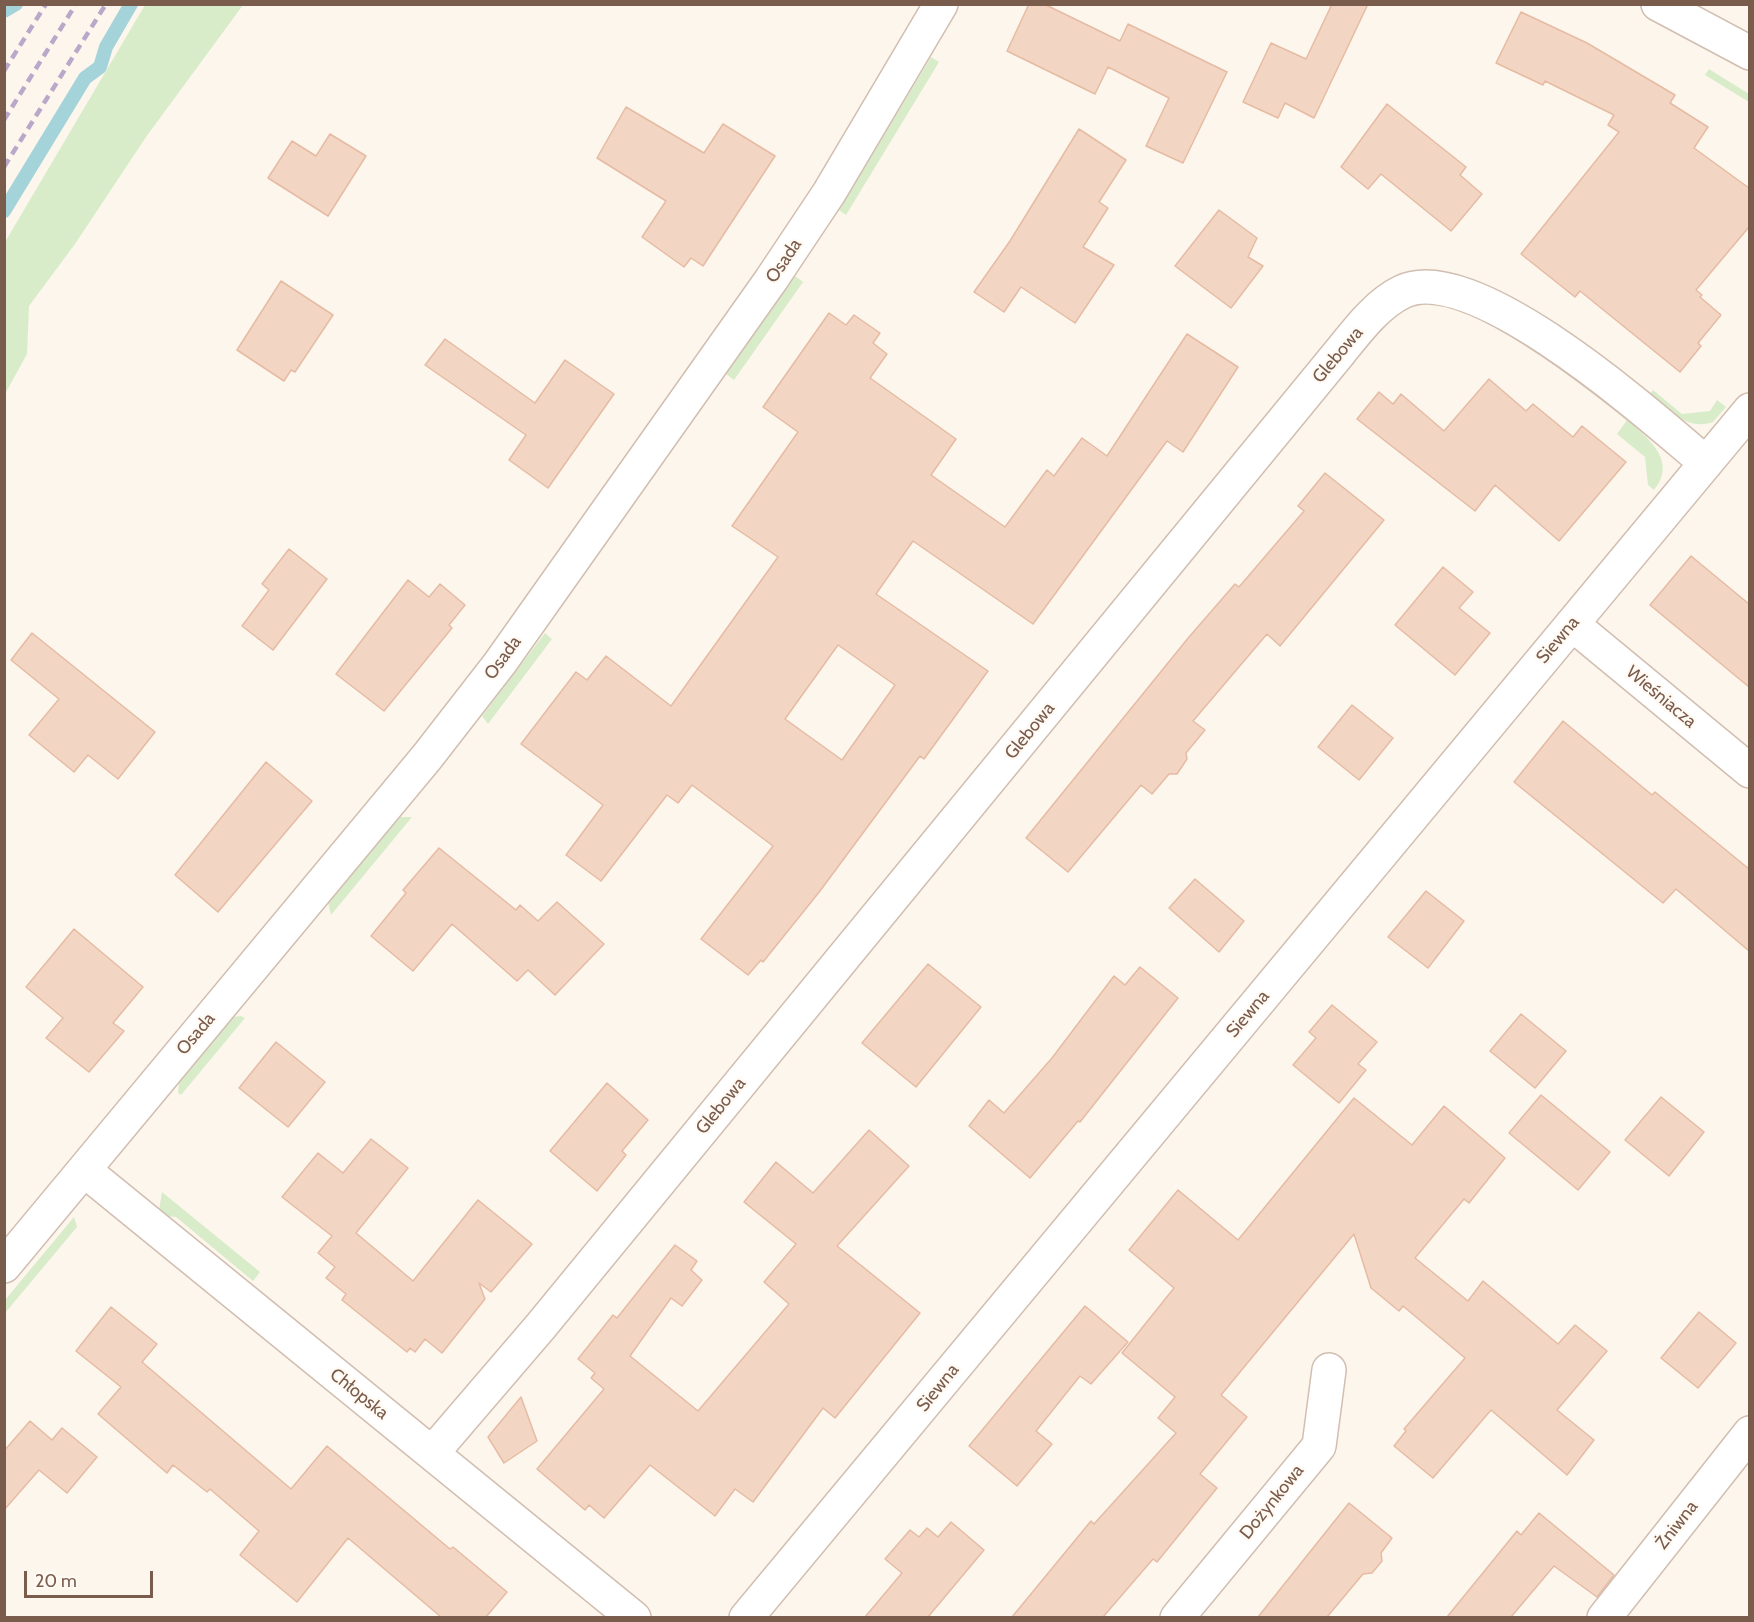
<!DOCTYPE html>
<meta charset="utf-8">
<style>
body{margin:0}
#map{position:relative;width:1754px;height:1622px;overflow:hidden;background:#fdf6ec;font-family:Cabin,sans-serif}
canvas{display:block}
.frame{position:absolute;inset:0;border:6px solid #7a5c4d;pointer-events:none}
.scale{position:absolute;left:24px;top:1571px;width:129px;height:27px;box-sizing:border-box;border:3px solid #7a5c4d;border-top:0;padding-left:8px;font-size:18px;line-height:21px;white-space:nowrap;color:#7a5c4d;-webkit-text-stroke:4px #fffaf3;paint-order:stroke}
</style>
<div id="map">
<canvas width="1754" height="1622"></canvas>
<div class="frame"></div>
<div class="scale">20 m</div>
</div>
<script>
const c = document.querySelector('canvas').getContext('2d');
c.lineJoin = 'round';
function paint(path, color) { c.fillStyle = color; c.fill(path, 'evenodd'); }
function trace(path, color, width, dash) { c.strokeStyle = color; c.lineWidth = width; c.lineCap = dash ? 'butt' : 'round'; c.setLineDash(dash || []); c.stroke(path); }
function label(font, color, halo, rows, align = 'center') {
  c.font = font + ' Cabin,sans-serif'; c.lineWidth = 4.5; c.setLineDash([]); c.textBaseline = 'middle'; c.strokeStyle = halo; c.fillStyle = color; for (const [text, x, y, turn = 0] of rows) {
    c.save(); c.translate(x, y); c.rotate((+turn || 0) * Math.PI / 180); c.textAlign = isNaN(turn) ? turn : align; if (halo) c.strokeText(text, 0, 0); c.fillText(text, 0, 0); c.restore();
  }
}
const green = new Path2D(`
 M 145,5 L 243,5 L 146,137 L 75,244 L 29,306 L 27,354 L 5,394 L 5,242 Z
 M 931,57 L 939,62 L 846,215 L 839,210 Z
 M 1709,69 L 1749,94 L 1749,102 L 1705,75 Z
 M 795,276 L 803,282 L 734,380 L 726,374 Z
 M 1653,390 L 1682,414 L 1710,411 L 1717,400 L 1726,407 L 1713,422 C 1687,431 1669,410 1649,395 Z
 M 1627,420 C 1648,438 1678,461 1654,490 L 1648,485 L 1645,457 L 1617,434 Z
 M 545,633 L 552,639 L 488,724 L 482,716 Z
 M 399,817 L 412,817 L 331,915 L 328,902 Z
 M 241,1016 L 245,1018 L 181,1095 L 178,1093 L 179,1083 L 233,1017 Z
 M 162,1192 L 260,1272 L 253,1281 L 176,1217 L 166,1216 L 159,1210 Z
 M 74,1217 L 77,1227 L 5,1313 L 5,1300 Z`);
const stream = new Path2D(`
 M 4,11 L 16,4
 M 4,211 L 85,78 L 100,67 L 106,47 L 131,4`);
const building = new Path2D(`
 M 1029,4 L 1044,4 L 1120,41 L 1128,24 L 1227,72 L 1183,163 L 1146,146 L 1169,98 L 1108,67 L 1095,94 L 1007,51 Z
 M 1332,4 L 1368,4 L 1314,118 L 1285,103 L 1278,118 L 1243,102 L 1271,43 L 1306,59 Z
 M 1521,12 L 1587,43 L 1675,95 L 1670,103 L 1708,127 L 1694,148 L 1749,188 L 1749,227 L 1696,290 L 1702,295 L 1700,297 L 1721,315 L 1698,343 L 1701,346 L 1680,372 L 1580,291 L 1575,297 L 1521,254 L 1619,132 L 1608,125 L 1614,115 L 1545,81 L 1543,85 L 1496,63 Z
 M 1387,104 L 1466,167 L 1460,175 L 1482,194 L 1451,231 L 1381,174 L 1368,189 L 1341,167 Z
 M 626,107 L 704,153 L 723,124 L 775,156 L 703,266 L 691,258 L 684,267 L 642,237 L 666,201 L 597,158 Z
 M 1079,129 L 1126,160 L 1099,202 L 1108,208 L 1083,247 L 1114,265 L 1075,323 L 1021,287 L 1004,312 L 974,292 L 1010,241 Z
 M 330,134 L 366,156 L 328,216 L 268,178 L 292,141 L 316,156 Z
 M 1219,210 L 1257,238 L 1248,257 L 1263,266 L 1231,308 L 1175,266 Z
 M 281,281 L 333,315 L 295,372 L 291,370 L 284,381 L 237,350 Z
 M 829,313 L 846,325 L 854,315 L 880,333 L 873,343 L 887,354 L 870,378 L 956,439 L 931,475 L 1005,527 L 1047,470 L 1054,476 L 1082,438 L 1107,456 L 1187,334 L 1238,367 L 1183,452 L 1167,441 L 1033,624 L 913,541 L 876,594 L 988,671 L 924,759 L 920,756 L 820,891 L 763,962 L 761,960 L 748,975 L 701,939 L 773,846 L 692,785 L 678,803 L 667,795 L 601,881 L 566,855 L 603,805 L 521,744 L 576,672 L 587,680 L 606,656 L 671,706 L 778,557 L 732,526 L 798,432 L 763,407 ZM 838,645 L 895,685 L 842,760 L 785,719 Z
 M 445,339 L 535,403 L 565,360 L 614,394 L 548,488 L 509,460 L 526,435 L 425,365 Z
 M 1489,379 L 1526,411 L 1533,404 L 1573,437 L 1582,426 L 1626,462 L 1559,541 L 1495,485 L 1475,511 L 1357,419 L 1379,392 L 1393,404 L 1401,394 L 1444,431 Z
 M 1325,473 L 1384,520 L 1280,646 L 1267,634 L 1193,721 L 1205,730 L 1186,753 L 1187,759 L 1177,774 L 1169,774 L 1152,794 L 1141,785 L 1068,872 L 1026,838 L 1189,637 L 1235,584 L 1239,587 L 1304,511 L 1298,506 Z
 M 289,549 L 327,579 L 273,650 L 242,626 L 269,590 L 262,584 Z
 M 1691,556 L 1749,604 L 1749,687 L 1650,605 Z
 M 1443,567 L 1473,592 L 1459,608 L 1490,633 L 1455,675 L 1395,625 Z
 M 408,580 L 429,597 L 440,584 L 465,605 L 449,625 L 452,628 L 384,711 L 336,674 Z
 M 32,633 L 155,732 L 118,779 L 88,755 L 74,772 L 29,735 L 59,699 L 11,660 Z
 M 1352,705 L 1393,738 L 1359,780 L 1318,747 Z
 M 1563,721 L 1652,795 L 1655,792 L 1749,869 L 1749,951 L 1676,889 L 1663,903 L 1514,782 Z
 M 266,762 L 312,801 L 218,912 L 175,875 Z
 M 439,848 L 516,910 L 520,905 L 538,921 L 557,902 L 604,944 L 555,995 L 528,970 L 517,981 L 452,924 L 413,971 L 371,936 L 406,893 L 403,890 Z
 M 1195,879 L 1244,921 L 1219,952 L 1169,908 Z
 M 1426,891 L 1464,921 L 1428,968 L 1388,937 Z
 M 74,929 L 143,987 L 113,1023 L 124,1031 L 89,1072 L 46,1038 L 63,1018 L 26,987 Z
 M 928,964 L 981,1007 L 916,1087 L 862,1043 Z
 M 1140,967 L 1178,998 L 1080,1122 L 1078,1121 L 1030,1178 L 969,1126 L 989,1100 L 1004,1113 L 1052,1058 L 1114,976 L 1125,985 Z
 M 1332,1005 L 1377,1042 L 1358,1064 L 1366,1070 L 1339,1103 L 1293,1065 L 1316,1038 L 1309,1032 Z
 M 1521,1014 L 1566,1051 L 1535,1088 L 1490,1051 Z
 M 276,1042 L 325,1082 L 288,1127 L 239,1088 Z
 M 607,1083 L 648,1120 L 622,1151 L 626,1155 L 597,1191 L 550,1151 Z
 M 1541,1095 L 1610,1152 L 1578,1190 L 1509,1133 Z
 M 1661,1097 L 1704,1132 L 1669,1176 L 1625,1140 Z
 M 1354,1098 L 1412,1145 L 1444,1106 L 1505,1158 L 1469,1203 L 1464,1199 L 1415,1258 L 1468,1301 L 1483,1281 L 1558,1344 L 1575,1325 L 1607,1351 L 1557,1410 L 1594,1440 L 1567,1475 L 1491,1410 L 1433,1478 L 1394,1446 L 1406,1431 L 1404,1429 L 1465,1358 L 1403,1306 L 1399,1311 L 1371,1288 L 1354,1234 L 1221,1395 L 1247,1417 L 1200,1474 L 1217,1488 L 1157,1562 L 1153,1559 L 1103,1617 L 1012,1617 L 1091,1521 L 1094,1524 L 1176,1433 L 1158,1418 L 1175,1397 L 1122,1353 L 1174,1288 L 1129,1250 L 1178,1190 L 1238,1240 Z
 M 869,1130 L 909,1166 L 837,1246 L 920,1313 L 835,1418 L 823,1408 L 753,1502 L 735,1489 L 715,1516 L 650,1465 L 604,1518 L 589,1505 L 585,1510 L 537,1469 L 604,1389 L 591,1378 L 595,1373 L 578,1359 L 613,1315 L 617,1318 L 675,1245 L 697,1261 L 691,1270 L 702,1280 L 682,1306 L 671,1298 L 630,1356 L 698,1411 L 789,1304 L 764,1282 L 796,1244 L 744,1202 L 776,1162 L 813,1193 Z
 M 371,1139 L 408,1168 L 356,1233 L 413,1281 L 478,1200 L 532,1244 L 491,1292 L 479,1283 L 485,1299 L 442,1353 L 425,1339 L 415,1352 L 410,1348 L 407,1352 L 342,1300 L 346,1294 L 326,1278 L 335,1267 L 318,1253 L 332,1236 L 282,1197 L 318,1153 L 343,1173 Z
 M 1085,1306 L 1128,1342 L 1091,1384 L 1080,1376 L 1036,1431 L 1052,1444 L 1017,1486 L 969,1446 Z
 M 111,1307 L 157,1344 L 142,1362 L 291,1489 L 327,1446 L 450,1549 L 453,1547 L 507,1592 L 486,1617 L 441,1617 L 348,1538 L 297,1602 L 240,1555 L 259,1531 L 210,1489 L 207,1492 L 173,1465 L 167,1473 L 98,1414 L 121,1387 L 76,1351 Z
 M 1699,1312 L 1736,1343 L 1698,1388 L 1661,1358 Z
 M 521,1397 L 537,1441 L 504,1463 L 488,1437 Z
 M 30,1421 L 52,1440 L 62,1428 L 97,1457 L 67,1493 L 39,1470 L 4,1510 L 4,1451 Z
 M 1349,1503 L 1392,1538 L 1381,1553 L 1382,1561 L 1372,1573 L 1363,1574 L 1327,1617 L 1258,1617 Z
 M 1539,1513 L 1614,1575 L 1597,1597 L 1554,1566 L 1511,1617 L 1447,1617 L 1517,1531 L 1521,1535 Z
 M 951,1522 L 984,1550 L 928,1617 L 865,1617 L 902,1573 L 885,1559 L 910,1530 L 919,1537 L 927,1528 L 938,1537 Z`);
const minor = new Path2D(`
 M 1658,4 L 1750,53
 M 1572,624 L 1750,771
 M 84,1170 L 634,1618
 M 4,1266 L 427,757 L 500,663 L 771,280 L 829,193 L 941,4
 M 433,1452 L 541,1326 L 1340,352 C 1357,331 1377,304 1402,292 C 1473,257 1653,418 1706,463
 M 746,1618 L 1750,410
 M 1177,1618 L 1319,1446 L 1329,1370
 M 1604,1618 L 1750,1433`);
const rail = new Path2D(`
 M 4,71 L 46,4
 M 4,120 L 76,4
 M 4,167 L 106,4`);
const streetNames = [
 ["Osada",784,261,-56],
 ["Glebowa",1338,355,-50],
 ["Siewna",1558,640,-50],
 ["Osada",503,658,-54],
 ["Wieśniacza",1661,697,40],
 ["Glebowa",1030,731,-51],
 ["Siewna",1248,1014,-50],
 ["Osada",196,1034,-50],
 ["Glebowa",721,1106,-51],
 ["Siewna",938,1388,-51],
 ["Chłopska",359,1394,39],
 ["Dożynkowa",1272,1502,-51],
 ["Żniwna",1677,1525,-52]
];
paint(green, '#d8ecc9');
trace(stream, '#a5d3da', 14);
paint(building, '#f3d5c3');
trace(building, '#e6bba3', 1.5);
trace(minor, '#d1beb0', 36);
trace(minor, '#fff', 33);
trace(rail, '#b9a8c9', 4.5, [9, 6]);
label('18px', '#7a5c4d', '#fffaf3', streetNames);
</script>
